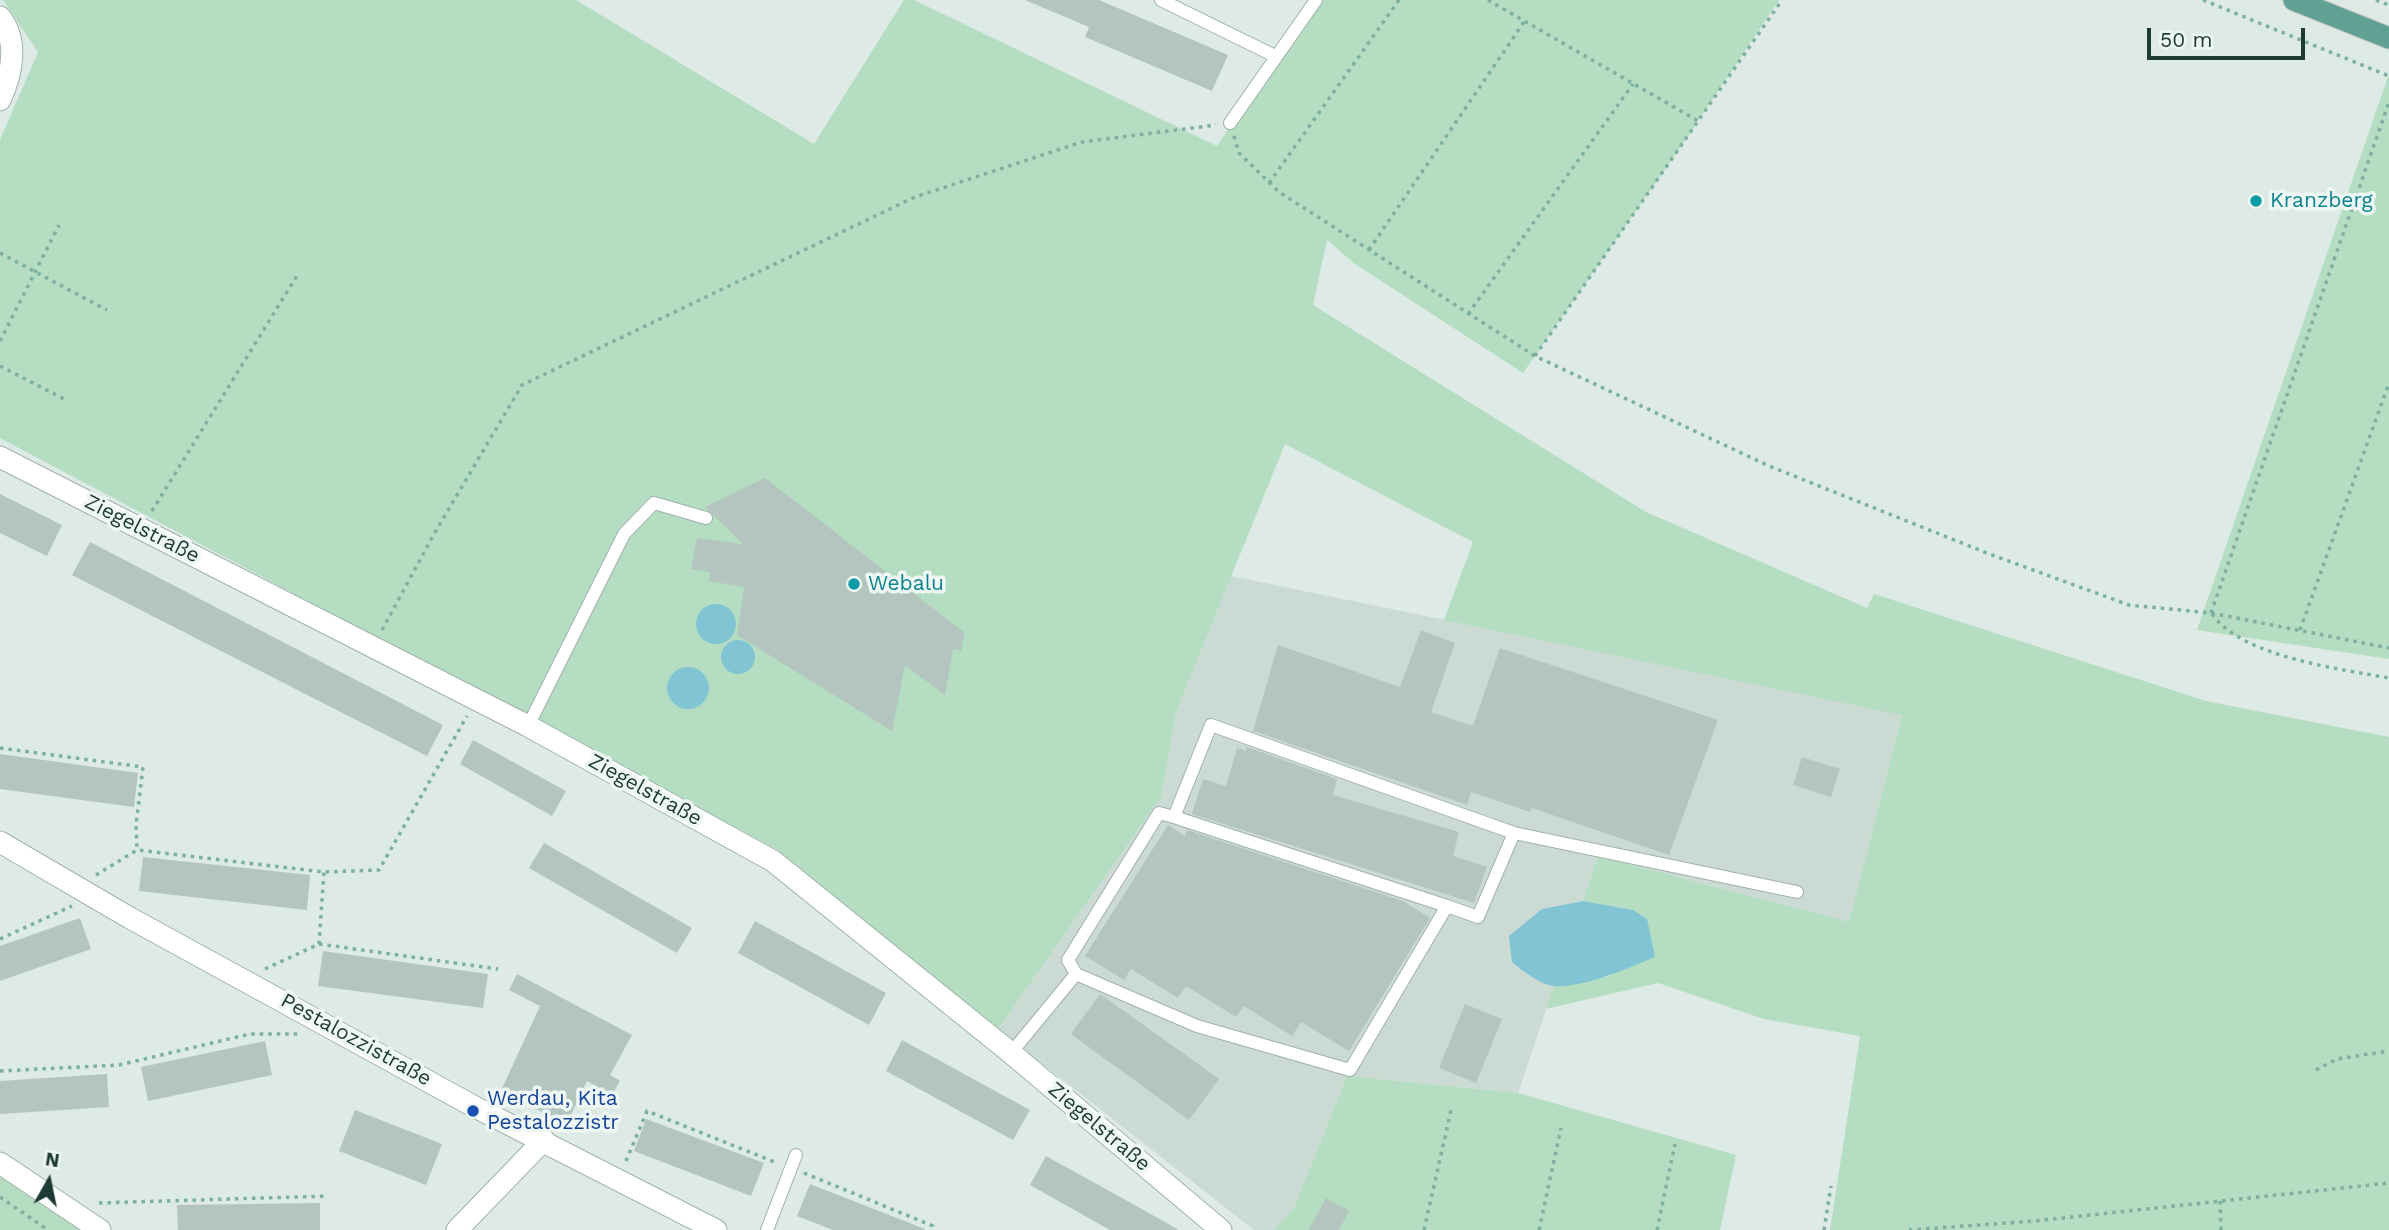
<!DOCTYPE html>
<meta charset="utf-8">
<style>
body{margin:0}
#map{position:relative;width:2389px;height:1230px;overflow:hidden;background:#ddeae5;font-family:"Work Sans",sans-serif}
canvas{display:block}
.north{position:absolute;left:14px;top:1146px;width:70px;height:70px;-webkit-text-stroke:5px #eef7f3;paint-order:stroke;rotate:9deg;font-size:19px;font-weight:700;line-height:28px;text-align:center;color:#1e3a34}
.north::after{content:'';display:block;margin:auto;width:24px;height:32px;background:#1e3a34;clip-path:polygon(50% 0,100% 100%,50% 72%,0 100%)}
.scale{position:absolute;left:2147px;top:28px;width:158px;height:32px;box-sizing:border-box;border:4px solid #1e3a34;border-top:0;padding-left:9px;font-size:21px;line-height:24px;white-space:nowrap;color:#1e3a34;-webkit-text-stroke:5px #eef7f3;paint-order:stroke}
</style>
<div id="map">
<canvas width="2389" height="1230"></canvas>
<div class="north">N</div>
<div class="scale">50 m</div>
</div>
<script>
const c = document.querySelector('canvas').getContext('2d');
c.lineJoin = 'round';
function paint(path, color) { c.fillStyle = color; c.fill(path, 'evenodd'); }
function trace(path, color, width, dash) { c.strokeStyle = color; c.lineWidth = width; c.lineCap = dash ? 'butt' : 'round'; c.setLineDash(dash || []); c.stroke(path); }
function label(font, color, halo, rows, align = 'center') {
  c.font = font + ' "Work Sans",sans-serif'; c.lineWidth = 7; c.setLineDash([]); c.textBaseline = 'middle'; c.strokeStyle = halo; c.fillStyle = color; for (const [text, x, y, turn = 0] of rows) {
    c.save(); c.translate(x, y); c.rotate((+turn || 0) * Math.PI / 180); c.textAlign = isNaN(turn) ? turn : align; if (halo) c.strokeText(text, 0, 0); c.fillText(text, 0, 0); c.restore();
  }
}
const built = new Path2D(`
 M 1231,576 L 1902,714 L 1849,922 L 1598,856 L 1583,901 L 1542,909 L 1528,975 L 1554,986 L 1518,1093 L 1347,1076 L 1294,1208 L 1274,1230 L 1254,1230 L 998,1029 L 1161,797 L 1176,712 Z`);
const green = new Path2D(`
 M 3,0 L 576,0 L 814,144 L 904,0 L 914,0 L 1217,146 L 1316,0 L 1779,0 L 1698,121 L 1692,117 L 1698,122 L 1523,373 L 1355,264 L 1327,240 L 1313,305 L 1646,512 L 1867,608 L 1874,594 L 2206,701 L 2389,737 L 2389,1230 L 1830,1230 L 1860,1036 L 1764,1019 L 1658,983 L 1546,1009 L 1554,986 L 1610,976 L 1633,910 L 1583,901 L 1598,856 L 1849,922 L 1902,715 L 1444,620 L 1473,542 L 1285,444 L 1176,712 L 1161,797 L 998,1029 L 776,849 L 0,438 L 0,140 L 38,52 Z
 M 2389,74 L 2389,659 L 2197,630 Z
 M 1347,1076 L 1518,1093 L 1736,1155 L 1720,1230 L 1274,1230 L 1294,1208 Z
 M 0,1173 L 93,1230 L 0,1230 Z`);
const water = new Path2D(`
 M696 624a20 20 0 1 1 40 0a20 20 0 1 1-40 0Z
 M721 657a17 17 0 1 1 34 0a17 17 0 1 1-34 0Z
 M667 688a21 21 0 1 1 42 0a21 21 0 1 1-42 0Z
 M 1583,901 L 1633,910 L 1647,919 L 1655,957 C 1629,968 1583,988 1555,986 C 1540,985 1523,971 1512,962 L 1509,936 L 1542,909 Z`);
const building = new Path2D(`
 M 1025,0 L 1099,0 L 1228,55 L 1212,91 L 1085,37 L 1089,27 Z
 M 765,478 L 965,633 L 961,651 L 953,649 L 945,695 L 905,665 L 892,731 L 737,635 L 744,587 L 709,581 L 710,572 L 691,569 L 697,538 L 743,544 L 705,507 Z
 M 0,494 L 62,525 L 47,556 L 0,533 Z
 M 90,542 L 443,725 L 427,756 L 72,575 Z
 M 1421,630 L 1455,643 L 1431,712 L 1473,726 L 1500,648 L 1718,720 L 1669,855 L 1532,808 L 1530,812 L 1471,792 L 1467,805 L 1253,731 L 1278,645 L 1400,687 Z
 M 473,740 L 566,791 L 552,816 L 460,764 Z
 M 1247,747 L 1337,779 L 1333,795 L 1459,832 L 1453,856 L 1487,867 L 1474,903 L 1192,814 L 1203,779 L 1226,786 L 1237,748 L 1246,751 Z
 M 0,754 L 138,773 L 134,807 L 0,789 Z
 M 1802,757 L 1840,769 L 1831,797 L 1793,785 Z
 M 1168,825 L 1185,836 L 1187,830 L 1403,901 L 1430,918 L 1349,1051 L 1301,1022 L 1292,1036 L 1244,1006 L 1236,1017 L 1186,986 L 1178,998 L 1131,969 L 1124,980 L 1085,956 Z
 M 544,843 L 692,928 L 677,953 L 529,868 Z
 M 143,857 L 310,875 L 307,910 L 139,891 Z
 M 80,918 L 91,949 L 0,981 L 0,946 Z
 M 755,921 L 886,993 L 869,1025 L 738,953 Z
 M 323,951 L 488,974 L 483,1008 L 318,986 Z
 M 517,974 L 632,1035 L 610,1075 L 620,1081 L 612,1095 L 587,1081 L 567,1123 L 500,1093 L 540,1006 L 509,990 Z
 M 1100,994 L 1219,1079 L 1189,1120 L 1071,1034 Z
 M 1465,1004 L 1502,1019 L 1476,1083 L 1439,1068 Z
 M 902,1040 L 1030,1110 L 1013,1140 L 886,1071 Z
 M 265,1041 L 272,1075 L 148,1101 L 141,1067 Z
 M 107,1074 L 109,1107 L 0,1114 L 0,1081 Z
 M 355,1110 L 442,1144 L 426,1185 L 339,1151 Z
 M 646,1119 L 764,1163 L 751,1196 L 634,1151 Z
 M 1046,1156 L 1131,1203 L 1179,1230 L 1110,1230 L 1030,1185 Z
 M 810,1184 L 925,1229 L 925,1230 L 833,1230 L 797,1216 Z
 M 1326,1198 L 1349,1211 L 1339,1230 L 1309,1230 Z
 M 320,1203 L 320,1230 L 178,1230 L 177,1205 Z`);
const path = new Path2D(`
 M 1488,0 L 1698,121
 M 2203,0 L 2389,76
 M 2376,0 L 2389,5
 M 1234,136 L 1239,153 L 1279,192 L 1535,356 L 1769,466 L 1992,555 L 2129,605 L 2211,613 L 2389,648
 M 1269,183 L 1399,0
 M 1369,250 L 1524,22
 M 0,253 L 107,310
 M 1468,314 L 1633,84
 M 0,341 L 59,225
 M 1535,356 L 1782,0
 M 0,366 L 64,399
 M 152,511 L 298,274
 M 2211,613 L 2389,102
 M 2212,614 C 2242,657 2340,669 2389,678
 M 382,630 L 434,534 L 522,385 L 915,197 L 1082,142 L 1216,125
 M 2300,630 L 2389,383
 M 0,748 L 143,767 L 136,825 L 137,850
 M 96,875 L 137,850 L 324,872 L 379,870 L 467,716
 M 0,939 L 72,906
 M 319,944 L 324,872
 M 265,969 L 319,944 L 498,969
 M 2316,1070 L 2337,1059 L 2389,1051
 M 0,1071 L 119,1065 L 250,1034 L 298,1034
 M 626,1161 L 647,1111 L 777,1163
 M 804,1173 L 933,1226 L 932,1230
 M 0,1197 L 48,1230
 M 2220,1201 L 2221,1230
 M 99,1203 L 328,1196
 M 1424,1230 L 1452,1106
 M 1539,1230 L 1561,1128
 M 1657,1230 L 1675,1144
 M 1824,1230 L 1831,1186
 M 1909,1230 L 2035,1221 L 2389,1183`);
const service = new Path2D(`
 M 1161,0 L 1275,56
 M 1230,123 L 1316,0
 M 528,726 L 624,534 L 654,503 L 706,518
 M 1447,906 L 1478,917 L 1514,833
 M 1076,974 L 1068,960 L 1159,813 L 1174,817
 M 1011,1053 L 1076,974 L 1197,1026 L 1350,1070 L 1447,906 L 1174,817 L 1211,725 L 1514,833 L 1797,892
 M 767,1230 L 796,1155`);
const minor = new Path2D(`
 M 0,17 C 19,41 12,74 0,100
 M 0,457 L 528,726 L 773,861 L 1011,1053 L 1221,1230
 M 0,842 L 130,918 L 475,1107 L 716,1230
 M 0,1163 L 100,1230
 M 457,1230 L 544,1140`);
const primary = new Path2D(`
 M 2294,0 L 2389,38`);
const markers = [
 [2256,201,7,"#0f9aa8"],
 [854,584,7,"#0f9aa8"],
 [473,1111,7,"#1a4fb4"]
];
const cultureNames = [
 ["Kranzberg",2270,201],
 ["Webalu",868,584]
];
const streetNames = [
 ["Ziegelstraße",142,529,27],
 ["Ziegelstraße",645,790,29],
 ["Pestalozzistraße",356,1040,29],
 ["Ziegelstraße",1099,1127,40]
];
const transitNames = [
 ["Werdau, Kita",487,1099],
 ["Pestalozzistr",487,1123]
];
paint(built, '#ccdad4');
paint(green, '#b4ddc1');
paint(water, '#81c4d3');
paint(building, '#b3c5be');
trace(service, '#a0b2ac', 14);
trace(minor, '#a0b2ac', 23);
trace(primary, '#bcc4c2', 23);
trace(path, '#7cb0a1', 3.5, [3.5, 5]);
trace(service, '#fff', 12);
trace(minor, '#fff', 21);
trace(primary, '#5fa293', 21);
for (const [x, y, r, color] of markers) { const dot = new Path2D(); dot.arc(x, y, r, 0, 2 * Math.PI); c.fillStyle = color; c.fill(dot); trace(dot, '#eef7f3', 2.5); }
label('21px', '#0d838f', '#eef7f3', cultureNames, 'left');
label('21px', '#1e3a34', '#eef7f3', streetNames);
label('21px', '#164399', '#eef7f3', transitNames, 'left');
</script>
